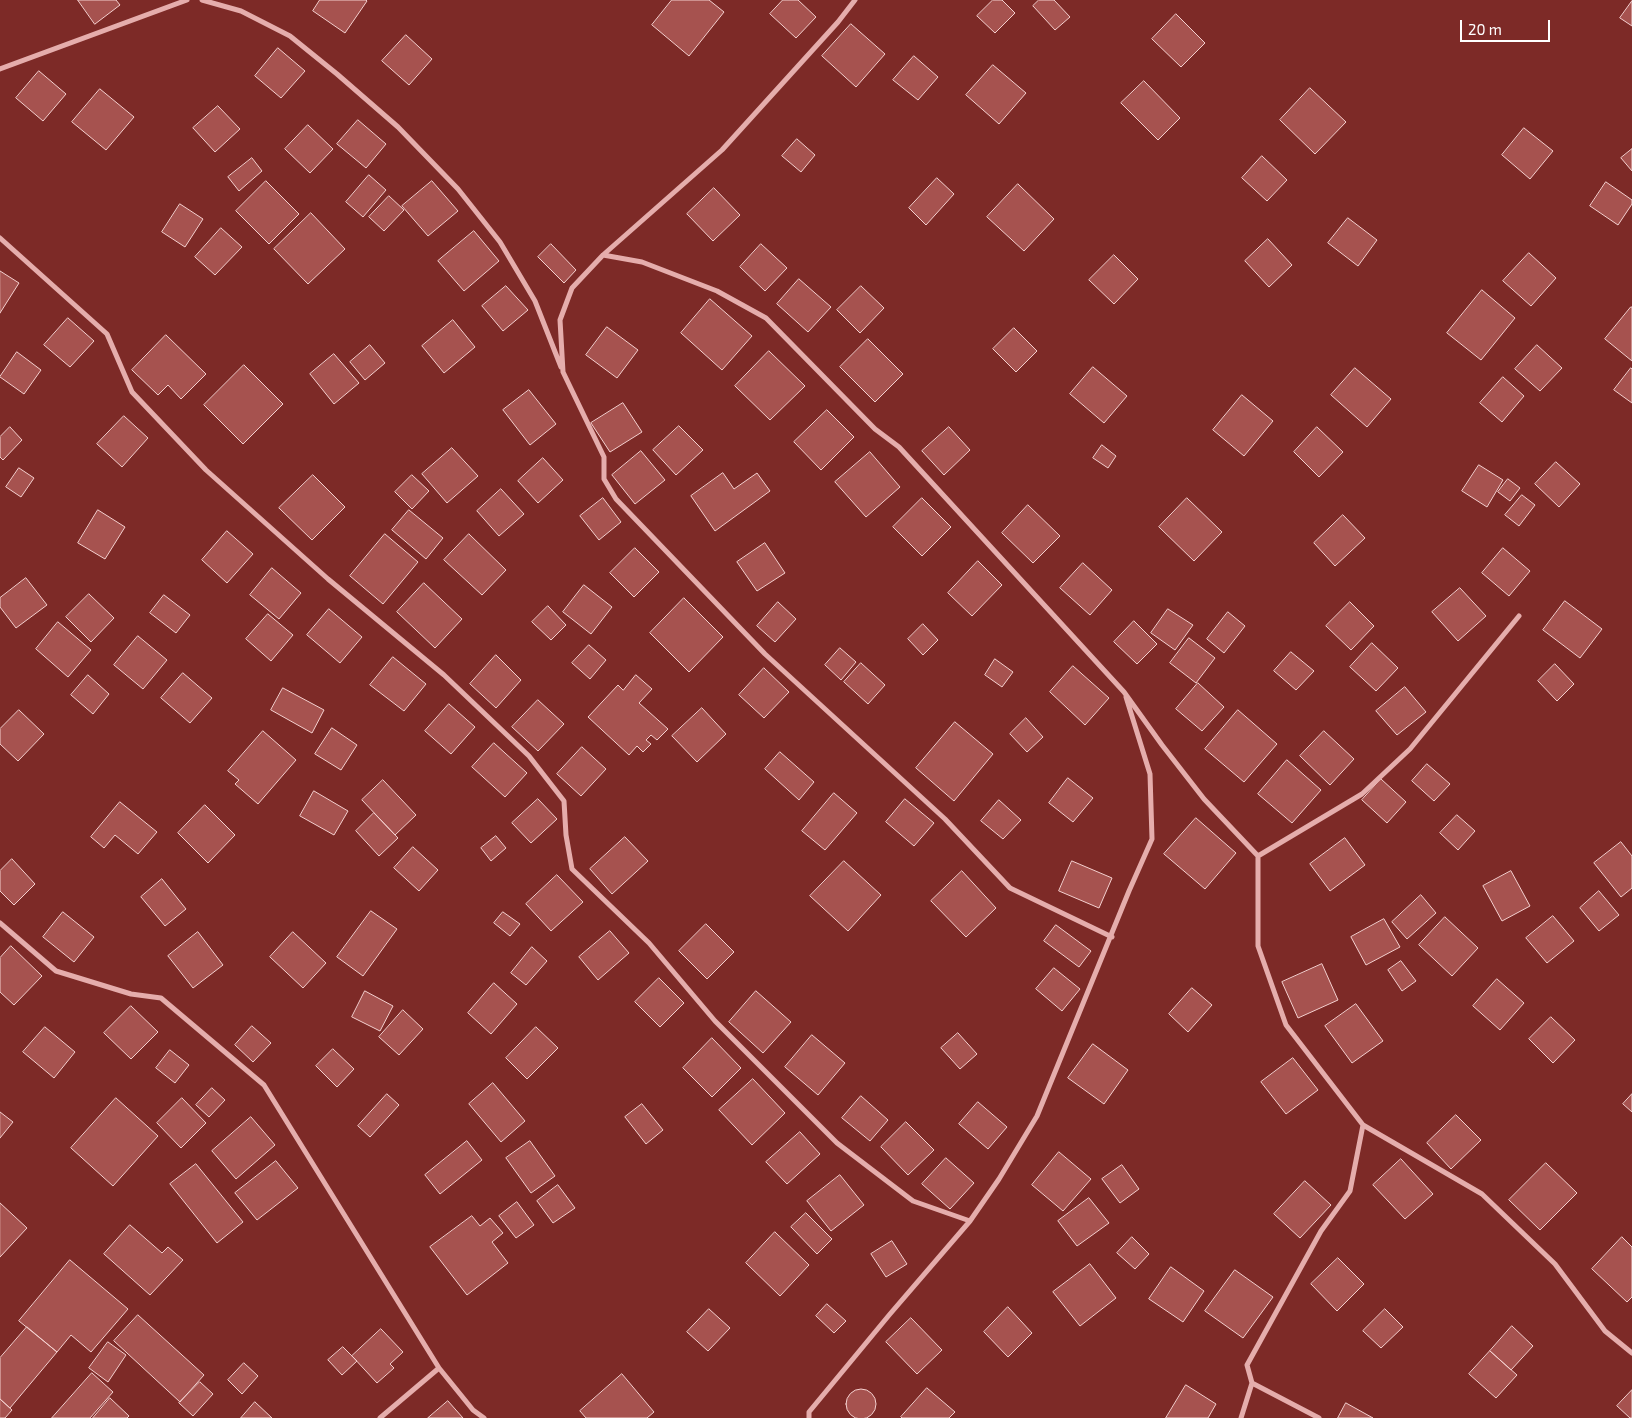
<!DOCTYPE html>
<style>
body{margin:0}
#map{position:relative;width:1632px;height:1418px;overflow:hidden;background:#7d2a27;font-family:"Exo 2",sans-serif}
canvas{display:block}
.scale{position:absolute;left:1460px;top:20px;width:90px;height:22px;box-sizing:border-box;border:2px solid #fff;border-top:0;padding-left:6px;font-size:15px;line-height:18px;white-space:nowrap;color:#fff;-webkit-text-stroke:4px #7d2a27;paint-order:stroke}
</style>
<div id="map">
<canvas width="1632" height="1418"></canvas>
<div class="scale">20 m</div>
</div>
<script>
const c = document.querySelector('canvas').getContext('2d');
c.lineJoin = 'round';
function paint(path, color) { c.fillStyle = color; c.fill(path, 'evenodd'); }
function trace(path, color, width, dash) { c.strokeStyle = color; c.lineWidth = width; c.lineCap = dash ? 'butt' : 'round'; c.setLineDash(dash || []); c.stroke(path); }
const building = new Path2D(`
 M 78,0 L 116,0 L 120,5 L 95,24 Z
 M 320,0 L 366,0 L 367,1 L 345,33 L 313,11 Z
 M 672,0 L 709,0 L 724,12 L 689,56 L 652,25 Z
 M 783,0 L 798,0 L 816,17 L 796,38 L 770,14 Z
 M 993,0 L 1002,0 L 1015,13 L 995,33 L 977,16 Z
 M 1039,0 L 1054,0 L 1070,17 L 1055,30 L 1033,6 Z
 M 1632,1 L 1632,26 L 1620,18 Z
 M 1176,14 L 1205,43 L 1181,67 L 1152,39 Z
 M 851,24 L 885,54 L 856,87 L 822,56 Z
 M 406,35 L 432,59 L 409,85 L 382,61 Z
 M 278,48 L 305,71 L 281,98 L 255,76 Z
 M 914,56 L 938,77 L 918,100 L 893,80 Z
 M 993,65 L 1026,93 L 999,124 L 966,95 Z
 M 39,71 L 66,94 L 43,121 L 16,98 Z
 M 1144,81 L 1180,118 L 1158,140 L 1121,103 Z
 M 1310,88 L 1346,122 L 1315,154 L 1280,120 Z
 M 100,89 L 134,117 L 106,150 L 72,122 Z
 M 218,106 L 240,129 L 215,152 L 193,128 Z
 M 358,120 L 386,144 L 366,168 L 337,144 Z
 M 308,125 L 333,149 L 310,173 L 285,149 Z
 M 1524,128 L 1553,151 L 1530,179 L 1502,155 Z
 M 797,139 L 815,155 L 801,172 L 782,156 Z
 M 1632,149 L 1632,171 L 1621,158 Z
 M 1262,156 L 1287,180 L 1267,201 L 1242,178 Z
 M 252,158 L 262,171 L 239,191 L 228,177 Z
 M 369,175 L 386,190 L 363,217 L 346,202 Z
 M 937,178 L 954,194 L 926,225 L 909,208 Z
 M 266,181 L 299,214 L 269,244 L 236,211 Z
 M 432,181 L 458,211 L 428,236 L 402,206 Z
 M 1606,182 L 1632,200 L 1632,204 L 1618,225 L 1590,206 Z
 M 1018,184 L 1054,219 L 1024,251 L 987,217 Z
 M 714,188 L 740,215 L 713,241 L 687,214 Z
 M 389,196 L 404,210 L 384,231 L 369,217 Z
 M 180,204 L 203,219 L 185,247 L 162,232 Z
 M 311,213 L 345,249 L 308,284 L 274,249 Z
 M 1348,218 L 1377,240 L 1358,266 L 1328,243 Z
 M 221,228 L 242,247 L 215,275 L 195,257 Z
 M 474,231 L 499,261 L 464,291 L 438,261 Z
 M 1268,239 L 1292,265 L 1269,287 L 1245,261 Z
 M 551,244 L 576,270 L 564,283 L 538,257 Z
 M 761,244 L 787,268 L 765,291 L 740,267 Z
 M 1529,253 L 1556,278 L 1531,306 L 1503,281 Z
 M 1114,255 L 1138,279 L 1114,304 L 1089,280 Z
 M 0,271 L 19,283 L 0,313 Z
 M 799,279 L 831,307 L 808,332 L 777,304 Z
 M 506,286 L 528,310 L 503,331 L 482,306 Z
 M 861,286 L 884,308 L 860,333 L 837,310 Z
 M 1482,290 L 1515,318 L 1481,360 L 1447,333 Z
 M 710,299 L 752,336 L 722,370 L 681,333 Z
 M 1631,307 L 1632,307 L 1632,361 L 1605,339 Z
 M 68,318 L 94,341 L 70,367 L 44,345 Z
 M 453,320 L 475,347 L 444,373 L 422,346 Z
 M 607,327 L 638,350 L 617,378 L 586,355 Z
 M 1014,328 L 1037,351 L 1016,372 L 993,349 Z
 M 166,335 L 206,374 L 181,399 L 168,385 L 158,395 L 132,370 Z
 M 868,339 L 903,374 L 875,402 L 840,367 Z
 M 370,345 L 385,363 L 365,380 L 350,362 Z
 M 1537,345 L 1562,368 L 1540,391 L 1515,369 Z
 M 769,351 L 805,386 L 770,420 L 735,386 Z
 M 17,352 L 41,370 L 24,394 L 0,377 Z
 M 334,354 L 359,383 L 334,404 L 310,374 Z
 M 244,365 L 283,404 L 243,444 L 204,405 Z
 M 1093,367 L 1127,396 L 1104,423 L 1070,394 Z
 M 1355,368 L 1391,399 L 1367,427 L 1331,395 Z
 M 1631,368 L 1632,369 L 1632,403 L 1614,390 Z
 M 1503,377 L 1524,396 L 1502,422 L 1480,403 Z
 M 529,390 L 556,424 L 530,445 L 503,410 Z
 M 1242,395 L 1273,421 L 1244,456 L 1213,430 Z
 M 623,403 L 642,432 L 610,452 L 591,423 Z
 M 827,410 L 854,437 L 821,470 L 794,442 Z
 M 124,416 L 148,438 L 122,467 L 97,444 Z
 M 679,426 L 703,450 L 676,475 L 653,450 Z
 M 10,427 L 22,440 L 3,460 L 0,457 L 0,437 Z
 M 949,427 L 970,450 L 944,475 L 922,451 Z
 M 1317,427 L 1343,452 L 1319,477 L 1294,452 Z
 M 1102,445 L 1116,456 L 1108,468 L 1093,458 Z
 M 452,448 L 478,476 L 447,503 L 422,474 Z
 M 641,451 L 665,480 L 635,504 L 612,475 Z
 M 870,452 L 900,487 L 866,517 L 835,482 Z
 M 543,458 L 563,480 L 538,503 L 518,481 Z
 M 1556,462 L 1580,484 L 1559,507 L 1535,484 Z
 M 1479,465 L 1503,480 L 1487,507 L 1462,491 Z
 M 19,468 L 34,478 L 21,497 L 6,487 Z
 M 723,473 L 734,489 L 757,473 L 770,491 L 715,531 L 691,496 Z
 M 313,475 L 345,507 L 312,540 L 279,508 Z
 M 412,475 L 429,491 L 412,509 L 395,492 Z
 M 1508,479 L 1520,488 L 1510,501 L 1498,492 Z
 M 501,489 L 524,514 L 499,536 L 477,511 Z
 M 1522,495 L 1535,505 L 1519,526 L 1505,515 Z
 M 603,498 L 621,522 L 599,540 L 580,516 Z
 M 922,498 L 951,527 L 922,556 L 893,527 Z
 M 1187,498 L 1222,532 L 1194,561 L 1159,527 Z
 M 1028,505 L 1060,536 L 1033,563 L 1002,533 Z
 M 98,510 L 125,527 L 105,559 L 78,543 Z
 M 409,510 L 443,538 L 426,559 L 392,530 Z
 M 1343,515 L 1365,538 L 1335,566 L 1314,543 Z
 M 227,531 L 253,554 L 227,583 L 202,560 Z
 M 385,534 L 418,562 L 383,604 L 350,576 Z
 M 469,534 L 506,570 L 482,595 L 444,560 Z
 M 765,543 L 785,573 L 757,591 L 737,562 Z
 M 635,548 L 659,572 L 634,597 L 610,573 Z
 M 1503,548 L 1530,571 L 1509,596 L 1482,573 Z
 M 978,561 L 1002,585 L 972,616 L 948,593 Z
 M 1083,563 L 1112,590 L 1090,615 L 1060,588 Z
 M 272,568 L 301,593 L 279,619 L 250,595 Z
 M 26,578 L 47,605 L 16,628 L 0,607 L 0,598 Z
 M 424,583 L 462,619 L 435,648 L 397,612 Z
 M 584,585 L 612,607 L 591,634 L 563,612 Z
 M 1460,588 L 1486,616 L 1458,641 L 1432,612 Z
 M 89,594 L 114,618 L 91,642 L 66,617 Z
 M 164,595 L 190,615 L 176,633 L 150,613 Z
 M 684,598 L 723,637 L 689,672 L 650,633 Z
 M 1565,601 L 1602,629 L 1580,658 L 1543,630 Z
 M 778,602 L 796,619 L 775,642 L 757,626 Z
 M 1350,602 L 1374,626 L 1351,650 L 1326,626 Z
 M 548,606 L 566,625 L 551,640 L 532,622 Z
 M 329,609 L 362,637 L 340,663 L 307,635 Z
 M 1168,609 L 1193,625 L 1175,650 L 1151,633 Z
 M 1228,612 L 1245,626 L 1224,653 L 1207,639 Z
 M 268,614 L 293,635 L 271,661 L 246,639 Z
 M 1134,621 L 1157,644 L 1137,664 L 1114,642 Z
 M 58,622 L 91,650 L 68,677 L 36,649 Z
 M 923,624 L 938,640 L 923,655 L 908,639 Z
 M 138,636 L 167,660 L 143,689 L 114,665 Z
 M 1189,638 L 1215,658 L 1196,683 L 1170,663 Z
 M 1372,643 L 1398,668 L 1376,691 L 1350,667 Z
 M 589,645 L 606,660 L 590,679 L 572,663 Z
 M 840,648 L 856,662 L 841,680 L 825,665 Z
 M 1291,652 L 1314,671 L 1296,690 L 1274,671 Z
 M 496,655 L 521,680 L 496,708 L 470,684 Z
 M 393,657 L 426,684 L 404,711 L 370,685 Z
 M 995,659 L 1013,672 L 1002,687 L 985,675 Z
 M 861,663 L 885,685 L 868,704 L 844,682 Z
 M 1555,664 L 1574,684 L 1557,701 L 1538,681 Z
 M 1073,666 L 1109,698 L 1085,725 L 1050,692 Z
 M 764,668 L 789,692 L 764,718 L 739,695 Z
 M 183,673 L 212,698 L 190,723 L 161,698 Z
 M 88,675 L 109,694 L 93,714 L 71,695 Z
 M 636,675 L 652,689 L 639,703 L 668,729 L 657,740 L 651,735 L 646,740 L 651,744 L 643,752 L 637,746 L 629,755 L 588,717 L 618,685 L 623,690 Z
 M 1198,683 L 1224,707 L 1202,731 L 1176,709 Z
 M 1405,687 L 1426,712 L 1397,735 L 1376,711 Z
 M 283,688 L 324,710 L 312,733 L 271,710 Z
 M 538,700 L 564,724 L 538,751 L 512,727 Z
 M 449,704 L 475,727 L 451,754 L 425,731 Z
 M 702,708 L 726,734 L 697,762 L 672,736 Z
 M 19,710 L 44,734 L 18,761 L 0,744 L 0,729 Z
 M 1238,710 L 1277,744 L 1244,782 L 1205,749 Z
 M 1026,718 L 1043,737 L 1027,752 L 1010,734 Z
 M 955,722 L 993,754 L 954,801 L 916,768 Z
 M 332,728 L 357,745 L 341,770 L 315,754 Z
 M 263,731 L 296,760 L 258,804 L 235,784 L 239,780 L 228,771 Z
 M 1324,731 L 1354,759 L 1330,785 L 1300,756 Z
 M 494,743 L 527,773 L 505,797 L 472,767 Z
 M 582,747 L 606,769 L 581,796 L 557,774 Z
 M 780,752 L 814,782 L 799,800 L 765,769 Z
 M 1287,760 L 1321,790 L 1292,823 L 1258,794 Z
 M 1427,764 L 1450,784 L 1434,801 L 1412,781 Z
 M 1068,778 L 1093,798 L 1073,822 L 1049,803 Z
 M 1381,779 L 1406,802 L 1387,823 L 1362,800 Z
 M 383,780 L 416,815 L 395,835 L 362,800 Z
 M 314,791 L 348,811 L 334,835 L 300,816 Z
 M 834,793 L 857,813 L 825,850 L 802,831 Z
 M 538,799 L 557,819 L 531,843 L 512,823 Z
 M 905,799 L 934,823 L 914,846 L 886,822 Z
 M 999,800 L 1021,820 L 1003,839 L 981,821 Z
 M 120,802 L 157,832 L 138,854 L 115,835 L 104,848 L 91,837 Z
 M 205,805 L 235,835 L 208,863 L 178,833 Z
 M 374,813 L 398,838 L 379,856 L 356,831 Z
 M 1457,815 L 1475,831 L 1458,850 L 1440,833 Z
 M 1196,818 L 1236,853 L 1205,889 L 1164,854 Z
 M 496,836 L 506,848 L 491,861 L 481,848 Z
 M 625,837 L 648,861 L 612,894 L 590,869 Z
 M 1345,838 L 1365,865 L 1330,891 L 1310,864 Z
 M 1621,842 L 1632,856 L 1632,888 L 1621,897 L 1594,863 Z
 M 413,847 L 438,870 L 419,891 L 394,868 Z
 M 12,859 L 35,884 L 14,905 L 0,891 L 0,871 Z
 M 844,861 L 881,895 L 848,931 L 810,896 Z
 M 1072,861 L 1112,878 L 1099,908 L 1059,891 Z
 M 962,871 L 996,908 L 966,937 L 931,901 Z
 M 1511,871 L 1530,906 L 1502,921 L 1483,886 Z
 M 557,875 L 583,902 L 551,931 L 526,904 Z
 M 162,879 L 186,909 L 165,926 L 141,897 Z
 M 1599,891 L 1619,915 L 1599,931 L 1580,908 Z
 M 1421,895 L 1436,913 L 1407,939 L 1392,922 Z
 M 371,911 L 397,929 L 363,976 L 337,957 Z
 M 63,912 L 94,937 L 74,962 L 43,937 Z
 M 503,912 L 520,924 L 510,936 L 494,923 Z
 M 1553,916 L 1574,941 L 1547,963 L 1526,938 Z
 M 1445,917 L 1478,948 L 1452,976 L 1419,945 Z
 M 1384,919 L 1400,947 L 1366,965 L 1351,937 Z
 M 706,924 L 734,952 L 707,979 L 679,951 Z
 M 1056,925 L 1091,951 L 1079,967 L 1044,941 Z
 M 610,931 L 629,953 L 598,980 L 579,957 Z
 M 198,932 L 223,965 L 193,988 L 168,956 Z
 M 293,932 L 326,963 L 303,988 L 270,957 Z
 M 11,946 L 42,976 L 14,1005 L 0,992 L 0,958 Z
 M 532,947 L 547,961 L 526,985 L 511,973 Z
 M 1401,961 L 1416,981 L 1402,991 L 1388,970 Z
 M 1322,964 L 1338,1000 L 1298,1018 L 1282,982 Z
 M 1054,968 L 1080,989 L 1062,1011 L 1036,989 Z
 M 659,978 L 684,1003 L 660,1027 L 635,1002 Z
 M 1497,979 L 1524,1003 L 1500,1030 L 1473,1006 Z
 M 494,983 L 517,1004 L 491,1034 L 468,1013 Z
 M 1192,988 L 1212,1005 L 1188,1032 L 1169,1014 Z
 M 365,991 L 393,1006 L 380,1031 L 352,1017 Z
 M 756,991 L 791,1022 L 763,1053 L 729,1022 Z
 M 1356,1004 L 1383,1041 L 1352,1063 L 1325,1026 Z
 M 131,1006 L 158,1032 L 131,1059 L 104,1033 Z
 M 403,1010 L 423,1029 L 399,1055 L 379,1037 Z
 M 1551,1017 L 1575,1040 L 1553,1063 L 1529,1039 Z
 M 252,1026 L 271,1043 L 253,1062 L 235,1045 Z
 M 45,1027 L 75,1052 L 54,1078 L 23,1052 Z
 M 536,1027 L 558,1048 L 527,1079 L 506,1058 Z
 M 958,1033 L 977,1054 L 960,1069 L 941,1048 Z
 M 812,1035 L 845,1063 L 818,1095 L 785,1067 Z
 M 712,1038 L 741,1068 L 712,1097 L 683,1068 Z
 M 1093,1044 L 1128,1070 L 1104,1104 L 1068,1078 Z
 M 333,1049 L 354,1069 L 337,1087 L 316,1066 Z
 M 170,1050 L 189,1065 L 175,1083 L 156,1068 Z
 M 1293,1058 L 1318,1090 L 1286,1114 L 1261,1082 Z
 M 753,1079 L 785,1113 L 752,1145 L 719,1110 Z
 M 493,1083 L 525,1121 L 501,1142 L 469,1104 Z
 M 212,1088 L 225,1100 L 209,1117 L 196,1105 Z
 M 387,1094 L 399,1105 L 370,1137 L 358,1126 Z
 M 1632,1094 L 1632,1112 L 1623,1104 Z
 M 861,1096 L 888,1120 L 870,1141 L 842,1118 Z
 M 116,1098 L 158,1136 L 113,1186 L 71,1148 Z
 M 182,1098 L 206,1123 L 181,1148 L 157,1123 Z
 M 978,1102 L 1007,1127 L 988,1149 L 959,1124 Z
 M 642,1104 L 663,1130 L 646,1144 L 625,1117 Z
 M 0,1112 L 13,1122 L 0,1138 Z
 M 1456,1115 L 1481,1140 L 1451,1169 L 1427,1143 Z
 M 251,1117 L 275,1145 L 236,1179 L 212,1151 Z
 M 906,1122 L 934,1150 L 908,1175 L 881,1147 Z
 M 800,1132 L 820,1154 L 787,1184 L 766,1162 Z
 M 467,1141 L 482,1160 L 440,1194 L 425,1175 Z
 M 530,1141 L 555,1176 L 531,1193 L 506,1158 Z
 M 1059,1152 L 1091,1179 L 1063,1211 L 1032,1185 Z
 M 946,1158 L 974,1183 L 950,1209 L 922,1184 Z
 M 1401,1159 L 1433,1194 L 1405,1219 L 1373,1185 Z
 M 276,1161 L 298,1188 L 257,1220 L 235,1193 Z
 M 1546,1163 L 1577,1193 L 1540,1230 L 1509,1200 Z
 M 196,1164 L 243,1222 L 217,1243 L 170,1184 Z
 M 1122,1165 L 1139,1189 L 1120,1203 L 1102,1179 Z
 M 840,1175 L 864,1205 L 831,1231 L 807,1201 Z
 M 1305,1181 L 1331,1205 L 1300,1238 L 1274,1214 Z
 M 558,1185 L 575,1208 L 553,1223 L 537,1201 Z
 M 1089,1198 L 1109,1223 L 1077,1246 L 1058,1221 Z
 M 517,1202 L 534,1225 L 516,1238 L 499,1216 Z
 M 0,1203 L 27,1228 L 0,1257 Z
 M 806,1213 L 832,1239 L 817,1254 L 791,1227 Z
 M 472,1216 L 480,1226 L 490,1218 L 503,1233 L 492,1242 L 508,1263 L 467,1295 L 430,1247 Z
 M 130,1225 L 162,1253 L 168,1247 L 183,1260 L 150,1295 L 104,1254 Z
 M 775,1232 L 809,1265 L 780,1296 L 746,1263 Z
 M 1132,1237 L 1149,1254 L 1135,1269 L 1117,1253 Z
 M 1622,1237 L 1632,1247 L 1632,1297 L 1627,1302 L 1592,1269 Z
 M 892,1241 L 907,1264 L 886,1277 L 871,1254 Z
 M 1338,1258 L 1364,1284 L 1337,1311 L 1311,1284 Z
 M 70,1260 L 128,1309 L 91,1352 L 71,1335 L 57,1352 L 19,1321 Z
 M 1090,1264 L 1116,1298 L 1080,1326 L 1053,1292 Z
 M 1171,1267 L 1204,1291 L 1183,1322 L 1149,1299 Z
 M 1235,1270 L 1273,1297 L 1243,1338 L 1205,1311 Z
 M 827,1304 L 846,1321 L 834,1333 L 816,1316 Z
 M 1008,1307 L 1032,1333 L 1008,1357 L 984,1332 Z
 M 709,1309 L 730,1328 L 708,1351 L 687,1332 Z
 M 1385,1309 L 1403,1327 L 1381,1348 L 1363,1331 Z
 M 138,1315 L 204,1375 L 180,1402 L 114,1341 Z
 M 911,1318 L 942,1350 L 917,1374 L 886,1342 Z
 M 1512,1326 L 1533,1346 L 1511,1370 L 1490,1351 Z
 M 27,1327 L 57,1352 L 10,1408 L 0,1399 L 0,1358 Z
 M 381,1329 L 403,1352 L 390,1364 L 394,1368 L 377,1383 L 352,1356 Z
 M 108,1342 L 126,1355 L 108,1382 L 89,1368 Z
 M 343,1347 L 357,1361 L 342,1375 L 328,1360 Z
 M 1490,1351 L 1517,1375 L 1496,1398 L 1469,1374 Z
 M 244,1363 L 258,1376 L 242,1394 L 228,1380 Z
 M 92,1373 L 113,1392 L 90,1418 L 52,1418 Z
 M 622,1374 L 654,1412 L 647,1418 L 586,1418 L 580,1411 Z
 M 200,1382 L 213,1394 L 193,1416 L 179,1403 Z
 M 1186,1385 L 1216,1404 L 1208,1418 L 1166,1418 Z
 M 927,1388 L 955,1412 L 949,1418 L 902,1418 L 901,1417 Z
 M846 1404a15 15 0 1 1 30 0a15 15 0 1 1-30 0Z
 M 1632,1390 L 1632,1418 L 1630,1418 L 1617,1406 Z
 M 110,1398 L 129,1416 L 127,1418 L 93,1418 Z
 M 0,1399 L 12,1410 L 5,1418 L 0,1418 Z
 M 448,1401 L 463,1418 L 428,1418 Z
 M 255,1402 L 272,1418 L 241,1418 Z
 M 1346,1403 L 1373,1418 L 1338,1418 Z`);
const minor = new Path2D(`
 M 202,0 L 241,11 L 290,36 L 337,74 L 398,127 L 458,189 L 500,242 L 535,301 L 561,367
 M 855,0 L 838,22 L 722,150 L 603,255 L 572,288 L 560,320 L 563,372 L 604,457 L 604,479 L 616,499 L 765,654 L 945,819 L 1010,888 L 1112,937
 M 0,69 L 187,0
 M 0,238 L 107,334 L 132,392 L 206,470 L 328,579 L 444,675 L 529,756 L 564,801 L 566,835 L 572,869 L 649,943 L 715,1021 L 837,1143 L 913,1201 L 970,1221
 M 603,255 L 642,262 L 717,291 L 766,318 L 875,429 L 899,447 L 1124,692 L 1162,745 L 1204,799 L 1258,856 L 1258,946 L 1286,1025 L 1363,1125 L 1482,1194 L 1555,1264 L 1605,1331 L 1632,1353
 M 1258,856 L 1362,794 L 1410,749 L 1519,616
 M 0,923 L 56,971 L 131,994 L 161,998 L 264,1085 L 439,1368 L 473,1410 L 484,1418
 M 1252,1383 L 1319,1418
 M 380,1418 L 439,1368
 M 809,1418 L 809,1412 L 890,1314 L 970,1221 L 999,1179 L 1037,1116 L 1129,891 L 1152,839 L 1150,774 L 1126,697
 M 1241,1418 L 1252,1383 L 1247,1365 L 1321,1231 L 1350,1191 L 1363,1125`);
paint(building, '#a6524f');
trace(building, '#f4d0cf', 1);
trace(minor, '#e5adac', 5);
</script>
